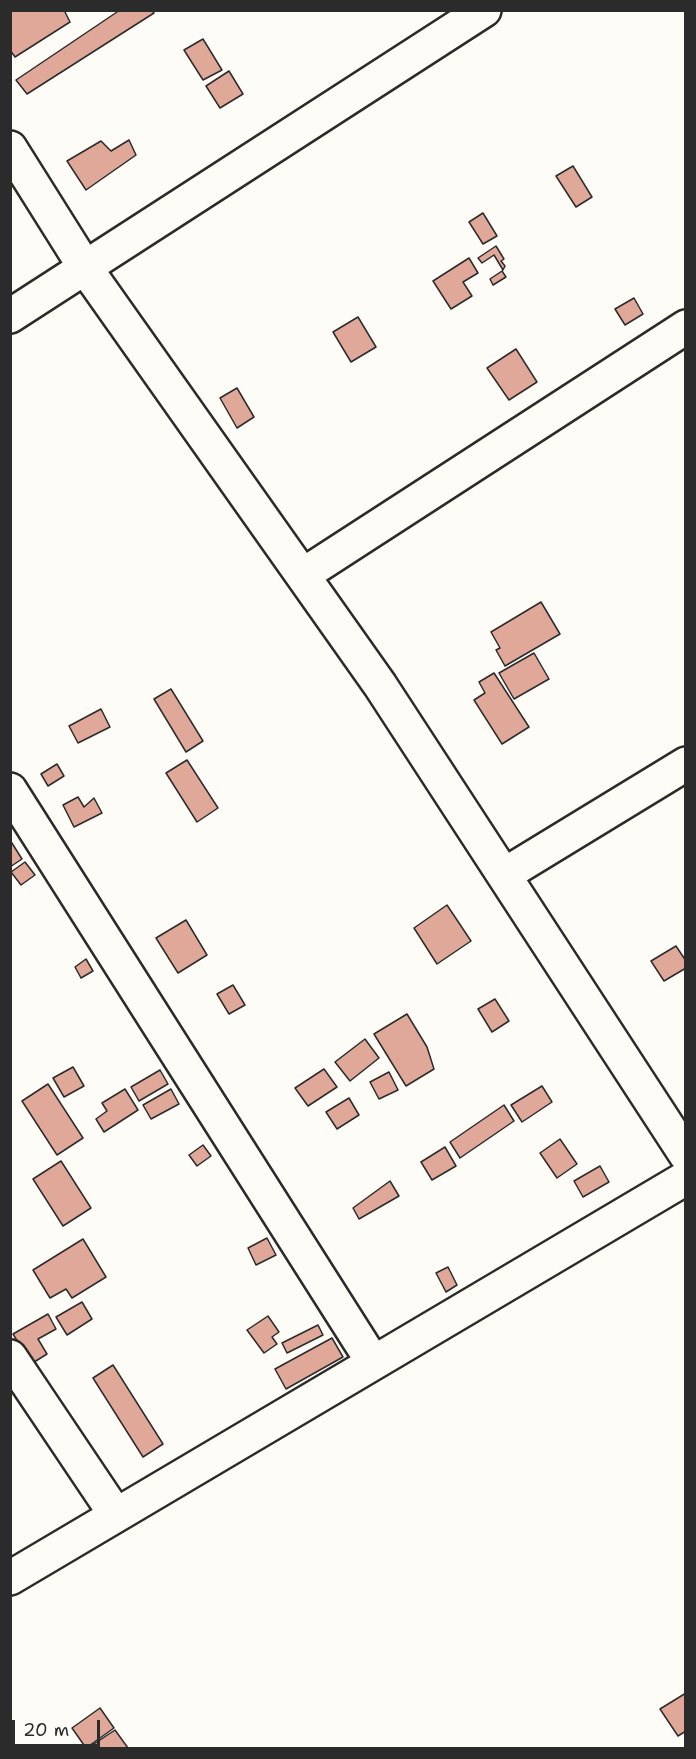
<!DOCTYPE html>
<style>
body{margin:0}
#map{position:relative;width:696px;height:1759px;overflow:hidden;background:#fdfcf7;font-family:"Shantell Sans",sans-serif}
canvas{display:block}
.frame{position:absolute;inset:0;border:12px solid #2b2b2b;pointer-events:none}
.scale{position:absolute;left:12px;top:1720px;width:88px;height:27px;box-sizing:border-box;border:3px solid #2b2b2b;border-top:0;padding-left:8px;font-size:18px;line-height:21px;white-space:nowrap;color:#2b2b2b;-webkit-text-stroke:4px #fdfcf7;paint-order:stroke}
</style>
<div id="map">
<canvas width="696" height="1759"></canvas>
<div class="frame"></div>
<div class="scale">20 m</div>
</div>
<script>
const c = document.querySelector('canvas').getContext('2d');
c.lineJoin = 'round';
function paint(path, color) { c.fillStyle = color; c.fill(path, 'evenodd'); }
function trace(path, color, width, dash) { c.strokeStyle = color; c.lineWidth = width; c.lineCap = dash ? 'butt' : 'round'; c.setLineDash(dash || []); c.stroke(path); }
const building = new Path2D(`
 M 10,10 L 64,10 L 70,22 L 15,57 L 10,50 Z
 M 120,10 L 152,10 L 154,13 L 27,94 L 16,80 Z
 M 203,39 L 222,70 L 203,80 L 184,50 Z
 M 229,71 L 243,94 L 220,108 L 206,86 Z
 M 129,140 L 136,155 L 86,190 L 67,161 L 101,141 L 111,151 Z
 M 573,166 L 592,197 L 576,207 L 556,176 Z
 M 483,213 L 497,236 L 483,244 L 469,222 Z
 M 496,246 L 504,259 L 501,261 L 505,266 L 503,270 L 494,255 L 482,263 L 478,258 Z
 M 469,258 L 478,273 L 463,282 L 472,296 L 451,309 L 433,281 Z
 M 502,271 L 506,277 L 493,285 L 490,279 Z
 M 634,298 L 643,314 L 625,325 L 615,309 Z
 M 358,317 L 376,347 L 351,362 L 333,332 Z
 M 516,349 L 537,382 L 509,400 L 487,368 Z
 M 237,388 L 254,417 L 237,428 L 220,398 Z
 M 541,602 L 560,634 L 505,666 L 496,650 L 500,648 L 491,632 Z
 M 534,653 L 549,679 L 514,699 L 499,673 Z
 M 494,673 L 529,727 L 502,744 L 474,700 L 485,693 L 479,682 Z
 M 171,689 L 203,741 L 186,752 L 154,699 Z
 M 101,709 L 110,727 L 78,743 L 69,726 Z
 M 187,760 L 218,808 L 197,822 L 166,773 Z
 M 57,764 L 64,776 L 48,786 L 41,774 Z
 M 78,797 L 84,807 L 94,798 L 102,813 L 74,827 L 63,805 Z
 M 10,840 L 22,859 L 10,867 Z
 M 25,862 L 35,875 L 21,885 L 11,872 Z
 M 447,905 L 471,941 L 437,964 L 414,928 Z
 M 186,920 L 207,955 L 178,973 L 156,938 Z
 M 676,946 L 686,961 L 686,968 L 664,981 L 651,961 Z
 M 86,959 L 93,971 L 81,978 L 75,967 Z
 M 233,985 L 245,1005 L 229,1014 L 217,994 Z
 M 495,999 L 509,1021 L 492,1032 L 478,1009 Z
 M 407,1014 L 427,1047 L 434,1069 L 406,1086 L 374,1034 Z
 M 365,1039 L 379,1058 L 350,1081 L 335,1062 Z
 M 73,1067 L 84,1086 L 64,1097 L 53,1078 Z
 M 324,1069 L 337,1087 L 308,1106 L 295,1088 Z
 M 160,1070 L 168,1084 L 139,1101 L 131,1087 Z
 M 389,1072 L 398,1090 L 379,1099 L 370,1082 Z
 M 48,1084 L 83,1138 L 57,1155 L 22,1101 Z
 M 542,1086 L 552,1102 L 522,1122 L 511,1105 Z
 M 125,1089 L 138,1110 L 104,1132 L 96,1119 L 107,1111 L 102,1103 Z
 M 171,1089 L 179,1104 L 151,1119 L 143,1105 Z
 M 349,1098 L 359,1115 L 337,1129 L 326,1112 Z
 M 504,1105 L 514,1121 L 460,1158 L 450,1142 Z
 M 560,1139 L 577,1164 L 557,1178 L 540,1153 Z
 M 203,1145 L 211,1156 L 197,1166 L 189,1155 Z
 M 445,1147 L 456,1166 L 432,1180 L 421,1162 Z
 M 61,1161 L 91,1208 L 63,1226 L 33,1179 Z
 M 600,1166 L 609,1182 L 583,1197 L 574,1181 Z
 M 390,1181 L 399,1196 L 359,1219 L 353,1208 Z
 M 267,1238 L 276,1255 L 256,1265 L 248,1248 Z
 M 83,1239 L 106,1277 L 72,1298 L 66,1289 L 50,1298 L 33,1270 Z
 M 448,1267 L 457,1285 L 446,1292 L 436,1273 Z
 M 82,1302 L 92,1319 L 67,1335 L 56,1317 Z
 M 48,1314 L 56,1329 L 38,1339 L 47,1354 L 31,1364 L 13,1334 Z
 M 268,1316 L 279,1332 L 272,1337 L 277,1344 L 264,1353 L 247,1330 Z
 M 318,1325 L 323,1335 L 287,1353 L 282,1343 Z
 M 332,1338 L 343,1357 L 286,1389 L 275,1369 Z
 M 113,1365 L 163,1444 L 143,1457 L 93,1378 Z
 M 686,1693 L 686,1731 L 678,1736 L 660,1709 Z
 M 100,1708 L 114,1728 L 86,1748 L 72,1728 Z
 M 115,1730 L 128,1748 L 88,1748 Z`);
const street = new Path2D(`
 M 10,148 L 86,269 L 380,685 L 686,1155
 M 10,316 L 484,10
 M 303,575 L 686,327
 M 10,790 L 373,1362
 M 504,875 L 686,764
 M 10,1357 L 116,1515
 M 10,1578 L 686,1178`);
paint(building, '#e0a898');
trace(building, '#2b2b2b', 1.5);
trace(street, '#2b2b2b', 38);
trace(street, '#fdfcf7', 33);
</script>
